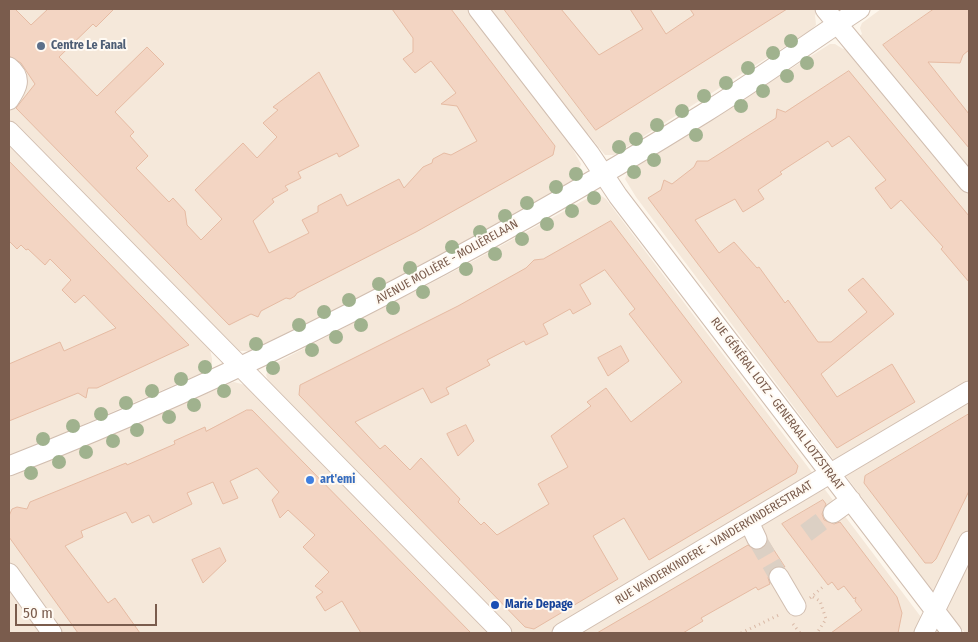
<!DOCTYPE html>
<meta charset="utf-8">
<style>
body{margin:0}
#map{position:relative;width:978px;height:642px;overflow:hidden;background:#fdf6ec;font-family:"Fira Sans Condensed",sans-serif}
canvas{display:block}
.frame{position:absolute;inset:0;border:10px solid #7a5c4d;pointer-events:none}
.scale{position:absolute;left:15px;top:604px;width:142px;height:22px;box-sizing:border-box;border:2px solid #7a5c4d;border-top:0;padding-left:6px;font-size:15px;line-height:18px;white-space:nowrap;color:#7a5c4d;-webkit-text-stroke:4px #fffaf3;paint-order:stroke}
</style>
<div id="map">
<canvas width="978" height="642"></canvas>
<div class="frame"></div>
<div class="scale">50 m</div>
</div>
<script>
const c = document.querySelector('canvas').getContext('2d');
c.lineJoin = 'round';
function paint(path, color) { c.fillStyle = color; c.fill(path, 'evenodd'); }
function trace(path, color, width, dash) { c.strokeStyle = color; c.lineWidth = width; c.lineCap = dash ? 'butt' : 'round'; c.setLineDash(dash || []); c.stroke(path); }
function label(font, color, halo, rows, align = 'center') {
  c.font = font + ' "Fira Sans Condensed",sans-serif'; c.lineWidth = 4; c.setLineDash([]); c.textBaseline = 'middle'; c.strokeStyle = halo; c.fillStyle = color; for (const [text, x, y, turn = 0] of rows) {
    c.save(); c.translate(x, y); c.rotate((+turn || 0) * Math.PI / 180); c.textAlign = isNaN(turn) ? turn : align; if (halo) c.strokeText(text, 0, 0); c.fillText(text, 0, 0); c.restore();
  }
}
const residential = new Path2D(`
 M 9,9 L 822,9 L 815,15 L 816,25 L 811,30 L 614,155 L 605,155 L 588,134 L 571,146 L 581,164 L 576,179 L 465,243 L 328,314 L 249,351 L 238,351 L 215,330 L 202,340 L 210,349 L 212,359 L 212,364 L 204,372 L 9,457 Z
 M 881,9 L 969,9 L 969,633 L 965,633 L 955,621 L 636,197 L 625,179 L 628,172 L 830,44 L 835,44 L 843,49 L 862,34 L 860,28 L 862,23 Z
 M 597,193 L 606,199 L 933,633 L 9,633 L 9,477 L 228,384 L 234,382 L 245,385 L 269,408 L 269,383 L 266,375 L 270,366 L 466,265 Z`);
const building = new Path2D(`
 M 9,9 L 15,9 L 31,25 L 48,9 L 114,9 L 96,27 L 93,24 L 59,57 L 97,96 L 147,47 L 164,64 L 115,112 L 134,132 L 130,136 L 148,156 L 136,168 L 169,202 L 173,198 L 185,211 L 187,225 L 201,240 L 222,219 L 195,190 L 243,143 L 257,158 L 277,137 L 263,123 L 278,110 L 273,107 L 319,72 L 359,146 L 339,157 L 337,153 L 298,172 L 301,178 L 285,186 L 288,190 L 272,199 L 274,202 L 253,221 L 269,253 L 309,233 L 302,220 L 318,212 L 318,206 L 341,194 L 347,206 L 399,179 L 404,188 L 423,167 L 432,163 L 433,159 L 444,153 L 451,155 L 477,141 L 457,106 L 441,104 L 456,93 L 431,61 L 415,73 L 403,59 L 413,52 L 413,38 L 392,9 L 451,9 L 555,146 L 553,155 L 416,232 L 297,293 L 295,296 L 290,299 L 286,298 L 261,311 L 258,317 L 251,314 L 229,325 L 16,108 L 35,84 L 21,63 L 9,56 Z
 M 504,9 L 561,9 L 599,55 L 643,29 L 630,9 L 650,9 L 666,34 L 694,15 L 690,9 L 787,9 L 596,130 Z
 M 934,9 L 969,9 L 969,50 L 963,55 L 960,63 L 928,62 L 969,114 L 969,148 L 883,45 Z
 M 849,71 L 969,216 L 969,282 L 941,249 L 943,247 L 901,200 L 891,209 L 875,188 L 886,180 L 849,136 L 832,147 L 828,141 L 780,172 L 782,174 L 758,190 L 764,199 L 743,212 L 735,199 L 695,220 L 719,253 L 734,242 L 757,268 L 759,267 L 785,303 L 788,300 L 818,342 L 831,342 L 867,312 L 848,290 L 863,278 L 894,314 L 821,374 L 837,397 L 892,364 L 915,402 L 837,448 L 648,198 L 661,190 L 664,180 L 672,184 L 694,167 L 697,161 L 708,161 L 776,118 L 777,109 L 785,112 Z
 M 9,161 L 189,345 L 97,388 L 88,388 L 86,398 L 78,393 L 9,421 L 9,364 L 60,342 L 64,351 L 116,328 L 84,295 L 75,303 L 62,290 L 71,280 L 50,259 L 45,265 L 28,249 L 26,250 L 21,245 L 17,249 L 9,241 Z
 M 611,221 L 798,466 L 796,473 L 649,560 L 624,518 L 593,536 L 618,579 L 534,629 L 525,627 L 299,395 L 300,385 L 458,306 L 526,268 L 534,260 L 543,259 ZM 605,270 L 635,309 L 629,314 L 682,382 L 631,422 L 606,388 L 587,402 L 591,406 L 551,436 L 568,467 L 538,484 L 549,504 L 497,535 L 484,522 L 481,525 L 458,502 L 460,499 L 421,458 L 410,470 L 385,445 L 380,449 L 355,422 L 423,388 L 431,403 L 449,394 L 446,388 L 490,365 L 487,360 L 524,341 L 526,345 L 548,334 L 543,324 L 570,309 L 573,314 L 591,304 L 580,285 Z
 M 621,346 L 629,361 L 608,376 L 598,358 Z
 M 247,410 L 252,410 L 471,633 L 361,633 L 342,601 L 325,611 L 316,597 L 323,592 L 315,586 L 329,572 L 303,547 L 315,535 L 288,510 L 280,518 L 272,500 L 279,492 L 257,468 L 230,481 L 238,498 L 223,504 L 213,482 L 187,493 L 192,504 L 153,523 L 149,515 L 132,523 L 126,512 L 81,531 L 83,537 L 65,546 L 108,603 L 115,598 L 140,633 L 78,633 L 9,537 L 9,516 L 12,509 L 17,507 L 27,509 L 30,502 L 126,463 L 127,465 L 175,444 L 174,441 L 205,427 L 206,431 Z
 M 969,414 L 969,491 L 936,559 L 932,563 L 925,563 L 864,483 L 865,476 Z
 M 466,425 L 474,441 L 458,456 L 447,434 Z
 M 823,500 L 826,504 L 822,514 L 824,520 L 834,524 L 840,522 L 897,597 L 902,613 L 898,633 L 831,633 L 862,610 L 855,601 L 856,597 L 854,599 L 844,586 L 838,590 L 832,582 L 828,585 L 782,524 Z
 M 768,541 L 785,567 L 778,566 L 770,571 L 768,578 L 770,584 L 758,590 L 756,587 L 701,618 L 703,621 L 683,633 L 597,633 L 748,545 L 756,550 L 761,549 Z
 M 220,548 L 226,561 L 203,583 L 192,560 Z`);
const minorTunnel = new Path2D(`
 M 806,533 L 833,513
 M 757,539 L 779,577`);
const path = new Path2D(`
 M 813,597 L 820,601 L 826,619 L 817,633
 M 810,598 L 825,585
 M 793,624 L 800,633
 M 741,633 L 781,614`);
const minor = new Path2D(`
 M 478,9 L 590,154 L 618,196 L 952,633
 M 825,9 L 969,183
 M 9,67 C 23,78 17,88 9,100
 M 9,131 L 502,633
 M 9,466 C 253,371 484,250 706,112 C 759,79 808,43 860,9
 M 833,513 L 851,500
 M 749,522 L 757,539
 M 9,573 L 52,633
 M 779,577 L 796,606
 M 562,633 L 969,391
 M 924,633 L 969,541`);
const trees = [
 [791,41],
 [773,53],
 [807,63],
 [748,68],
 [787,76],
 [726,83],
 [763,91],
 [704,96],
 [741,106],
 [682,111],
 [657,125],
 [696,135],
 [636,139],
 [619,147],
 [654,160],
 [634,172],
 [576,174],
 [556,187],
 [594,198],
 [527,203],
 [572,211],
 [505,216],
 [547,224],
 [480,232],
 [522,239],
 [452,247],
 [495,254],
 [410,268],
 [466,269],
 [379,284],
 [423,292],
 [349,300],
 [393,308],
 [324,312],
 [299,325],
 [361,325],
 [336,337],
 [256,344],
 [312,350],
 [205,367],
 [273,368],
 [181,379],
 [152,391],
 [224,391],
 [126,403],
 [194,405],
 [101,414],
 [169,417],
 [73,426],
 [137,430],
 [43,439],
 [113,441],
 [86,452],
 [59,462],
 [31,473]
];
const markers = [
 [41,46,5,"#5c6f8a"],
 [310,480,5,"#3f7fe0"],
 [495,605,5,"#1a4fb4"]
];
const serviceNames = [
 ["Centre Le Fanal",51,46]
];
const streetNames = [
 ["AVENUE MOLIÈRE - MOLIÈRELAAN",447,262,-29],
 ["RUE GÉNÉRAL LOTZ - GENERAAL LOTZSTRAAT",777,404,53],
 ["RUE VANDERKINDERE - VANDERKINDERESTRAAT",714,543,-31]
];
const shopNames = [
 ["art'emi",320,480]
];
const transitNames = [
 ["Marie Depage",505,605]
];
paint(residential, '#f5e8da');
paint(building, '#f3d5c3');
trace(building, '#e6bba3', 1);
trace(minorTunnel, '#dcd0c4', 19, [19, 9]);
trace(minor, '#d1beb0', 21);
trace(path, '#d9b8a5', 3, [1, 4]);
trace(minor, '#fff', 19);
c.fillStyle = '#a0b28e';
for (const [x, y] of trees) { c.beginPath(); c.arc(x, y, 7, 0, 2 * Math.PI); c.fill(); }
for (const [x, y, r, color] of markers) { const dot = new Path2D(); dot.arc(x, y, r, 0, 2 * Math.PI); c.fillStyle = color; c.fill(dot); trace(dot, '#fffaf3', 2); }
label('bold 12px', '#4e5e75', '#fffaf3', serviceNames, 'left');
label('12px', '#7a5c4d', '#fffaf3', streetNames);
label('bold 12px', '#366cbe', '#fffaf3', shopNames, 'left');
label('bold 12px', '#164399', '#fffaf3', transitNames, 'left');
</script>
